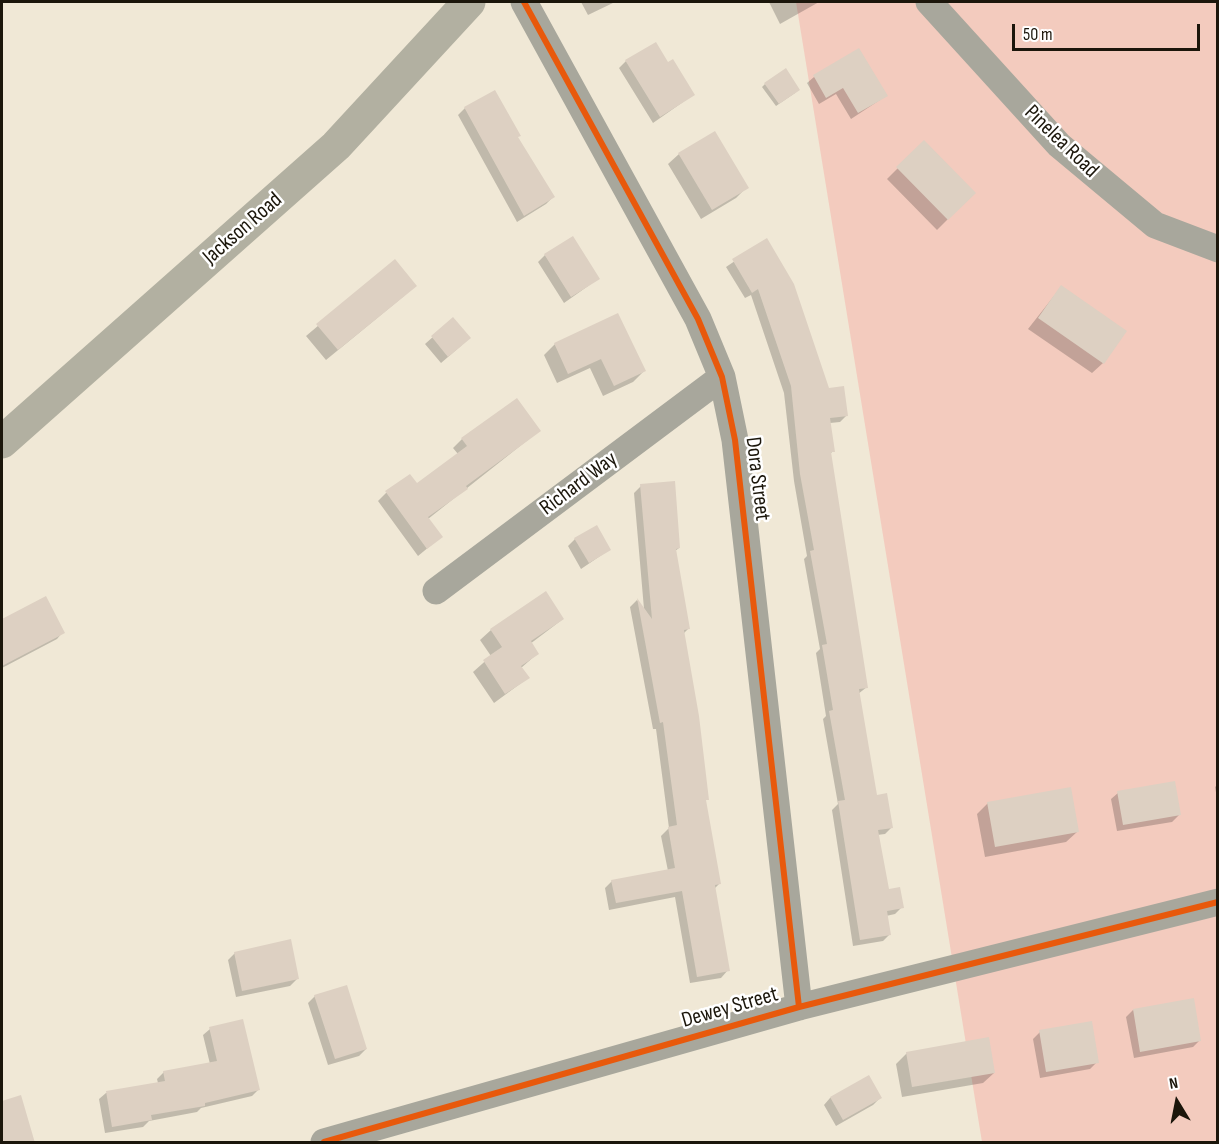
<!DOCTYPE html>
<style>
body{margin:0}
#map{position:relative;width:1219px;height:1144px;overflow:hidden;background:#f0e8d6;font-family:"Sofia Sans Condensed",sans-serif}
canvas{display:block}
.frame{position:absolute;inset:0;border:3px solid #1b160b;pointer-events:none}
.north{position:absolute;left:1147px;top:1072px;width:60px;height:60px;-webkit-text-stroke:4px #fff;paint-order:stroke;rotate:350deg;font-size:16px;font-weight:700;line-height:24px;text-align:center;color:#1b160b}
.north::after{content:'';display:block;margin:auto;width:21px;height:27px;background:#1b160b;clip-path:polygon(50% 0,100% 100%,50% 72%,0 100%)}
.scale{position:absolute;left:1012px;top:24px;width:188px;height:27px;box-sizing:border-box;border:3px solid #1b160b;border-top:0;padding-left:8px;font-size:18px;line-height:21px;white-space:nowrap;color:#1b160b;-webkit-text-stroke:4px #fff;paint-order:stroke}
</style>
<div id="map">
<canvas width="1219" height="1144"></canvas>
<div class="frame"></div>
<div class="north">N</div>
<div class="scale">50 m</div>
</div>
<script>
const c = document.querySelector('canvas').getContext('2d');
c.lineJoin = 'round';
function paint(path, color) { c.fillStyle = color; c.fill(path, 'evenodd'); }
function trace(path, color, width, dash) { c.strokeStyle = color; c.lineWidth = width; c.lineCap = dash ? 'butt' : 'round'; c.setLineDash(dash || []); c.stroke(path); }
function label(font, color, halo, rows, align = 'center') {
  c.font = font + ' "Sofia Sans Condensed",sans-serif'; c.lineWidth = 5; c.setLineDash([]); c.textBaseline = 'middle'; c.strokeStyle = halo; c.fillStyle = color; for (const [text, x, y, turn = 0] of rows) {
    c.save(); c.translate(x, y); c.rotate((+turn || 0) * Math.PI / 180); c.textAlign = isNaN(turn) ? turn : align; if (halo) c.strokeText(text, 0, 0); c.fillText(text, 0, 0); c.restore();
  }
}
const green = new Path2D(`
 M 796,2 L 1217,2 L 1217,1142 L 982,1142 Z`);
const shadow = new Path2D(`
 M 581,2 L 615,2 L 588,15 Z
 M 769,2 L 819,2 L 780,24 Z
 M 626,61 L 668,64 L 693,95 L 653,123 L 619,68 Z
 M 814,77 L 886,96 L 851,119 L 836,94 L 819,104 L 807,83 Z
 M 765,84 L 795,93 L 776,106 L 762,87 Z
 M 465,108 L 517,138 L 553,197 L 546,204 L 517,222 L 458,115 Z
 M 924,142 L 974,193 L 937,230 L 887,179 Z
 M 679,154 L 747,187 L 736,198 L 701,219 L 668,164 Z
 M 766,240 L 828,390 L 847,415 L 840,422 L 830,423 L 833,451 L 830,454 L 867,687 L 858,694 L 876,796 L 892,827 L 885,834 L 877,835 L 888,891 L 902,907 L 895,914 L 886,916 L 890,934 L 883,941 L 853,946 L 832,810 L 838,804 L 823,719 L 826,716 L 816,653 L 820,649 L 804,559 L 807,556 L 794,481 L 784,393 L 751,295 L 745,298 L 726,267 Z
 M 545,255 L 598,279 L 564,303 L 538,262 Z
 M 395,261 L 404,296 L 326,360 L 306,336 Z
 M 1061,287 L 1103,363 L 1092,373 L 1028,329 Z
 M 453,319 L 462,345 L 441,363 L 425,344 Z
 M 555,344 L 644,371 L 633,382 L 603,396 L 590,368 L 557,383 L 544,355 Z
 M 516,401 L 539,431 L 428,519 L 441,537 L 418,556 L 378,501 L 386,493 L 416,485 L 458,454 L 453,448 L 462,439 Z
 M 641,486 L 679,548 L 675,551 L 689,628 L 683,634 L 707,799 L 705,801 L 720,883 L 714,889 L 728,970 L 721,978 L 690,983 L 675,897 L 609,910 L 605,888 L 612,881 L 668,871 L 661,836 L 669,828 L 656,729 L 653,729 L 630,607 L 637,600 L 644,609 L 634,493 Z
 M 575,539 L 609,550 L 581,569 L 568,546 Z
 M 45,598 L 63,632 L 57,639 L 2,668 L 2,621 Z
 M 563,619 L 530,644 L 537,654 L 521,668 L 528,678 L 494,703 L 473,672 L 491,656 L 480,640 L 491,630 Z
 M 1218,784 L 1218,803 L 1215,787 Z
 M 1118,793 L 1179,815 L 1172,822 L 1117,831 L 1111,799 Z
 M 988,803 L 1077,832 L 1066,842 L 985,857 L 977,814 Z
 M 235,953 L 297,979 L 290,986 L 236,997 L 228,960 Z
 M 315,996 L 366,1049 L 359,1056 L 328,1065 L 308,1003 Z
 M 1133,1010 L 1200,1040 L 1193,1047 L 1134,1058 L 1126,1017 Z
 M 210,1029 L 259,1089 L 252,1096 L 201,1108 L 197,1112 L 149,1121 L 143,1127 L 105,1133 L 99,1099 L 106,1093 L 158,1083 L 157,1079 L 164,1072 L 210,1064 L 203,1035 Z
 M 1040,1032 L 1097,1062 L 1090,1069 L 1040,1078 L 1033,1039 Z
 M 907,1053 L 994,1073 L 983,1083 L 902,1097 L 896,1064 Z
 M 868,1077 L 880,1098 L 873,1105 L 836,1126 L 824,1105 L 830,1098 Z
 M 20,1097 L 33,1142 L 2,1142 L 2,1102 Z`);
const building = new Path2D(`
 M 656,42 L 668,62 L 673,59 L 695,95 L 660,117 L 625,60 Z
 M 859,48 L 888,96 L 858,113 L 843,88 L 826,98 L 813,75 Z
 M 786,68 L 800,90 L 779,104 L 764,83 Z
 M 495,90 L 521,136 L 518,137 L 555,197 L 524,216 L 464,107 Z
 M 715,131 L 749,188 L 712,210 L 678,153 Z
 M 924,140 L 976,193 L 948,220 L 896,167 Z
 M 573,236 L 600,279 L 571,297 L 544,254 Z
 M 767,238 L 794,284 L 829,388 L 844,386 L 848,416 L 830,418 L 835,452 L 831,452 L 868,688 L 859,689 L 877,795 L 887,793 L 893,828 L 878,830 L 889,889 L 900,887 L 904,908 L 887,911 L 891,935 L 860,940 L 838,801 L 845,800 L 829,711 L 833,710 L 822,645 L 827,644 L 810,551 L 814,550 L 800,474 L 791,386 L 758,289 L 752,293 L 732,259 Z
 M 395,259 L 417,286 L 338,350 L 316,324 Z
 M 1061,285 L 1127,331 L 1104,364 L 1038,318 Z
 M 618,313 L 646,371 L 614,386 L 601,359 L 568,374 L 554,343 Z
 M 453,317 L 471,338 L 448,357 L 431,336 Z
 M 517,398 L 541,431 L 466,486 L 468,489 L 428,517 L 443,537 L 427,549 L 385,491 L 410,474 L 417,483 L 467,446 L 461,438 Z
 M 675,481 L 680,548 L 676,549 L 690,629 L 684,630 L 699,716 L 709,800 L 706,800 L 721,884 L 715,885 L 730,971 L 697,977 L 682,891 L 616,903 L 611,880 L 675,868 L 668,827 L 677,825 L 663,722 L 660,723 L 637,598 L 652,619 L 640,484 Z
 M 597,525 L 611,550 L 589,563 L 574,538 Z
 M 546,591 L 564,619 L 531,641 L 539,654 L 521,666 L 530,678 L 505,694 L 483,660 L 502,647 L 490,629 Z
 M 46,596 L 65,633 L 2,666 L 2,619 Z
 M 1175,781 L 1181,815 L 1123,825 L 1117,791 Z
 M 1071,787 L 1079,832 L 995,847 L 987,802 Z
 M 291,939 L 299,979 L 242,991 L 234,952 Z
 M 347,985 L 367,1049 L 335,1059 L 314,995 Z
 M 1194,998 L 1201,1041 L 1140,1052 L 1133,1009 Z
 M 243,1019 L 260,1090 L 205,1103 L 205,1106 L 151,1115 L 152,1120 L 112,1127 L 106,1091 L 165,1081 L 163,1071 L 217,1061 L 209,1027 Z
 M 1092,1021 L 1099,1063 L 1046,1072 L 1039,1030 Z
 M 989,1037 L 995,1073 L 912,1087 L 906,1052 Z
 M 869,1075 L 882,1098 L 843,1120 L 830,1097 Z
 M 21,1095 L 35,1143 L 2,1143 L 2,1101 Z`);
const minor = new Path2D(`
 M 524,2 L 698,319 L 722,377 L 735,440 L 799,1007
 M 929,2 L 1059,145 L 1155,225 L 1218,249
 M 436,591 L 722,377
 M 324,1142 L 799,1007 L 1218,902`);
const secondary = new Path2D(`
 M 2,442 L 336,146 L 469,2`);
const cycleway = new Path2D(`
 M 524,2 L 698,319 L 722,377 L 735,440 L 799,1007
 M 324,1142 L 799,1007 L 1218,902`);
const streetNames = [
 ["Pinelea Road",1061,142,44],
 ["Jackson Road",243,229,-41],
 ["Dora Street",757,479,83],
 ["Richard Way",579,484,-37],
 ["Dewey Street",730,1008,-16]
];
paint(green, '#f3cbbe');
paint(shadow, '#0003');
paint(building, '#ddd0c2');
trace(minor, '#a8a79c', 27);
trace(secondary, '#b2b0a1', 33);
trace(cycleway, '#e8590c', 6);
label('22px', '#1b160b', '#fff', streetNames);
</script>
